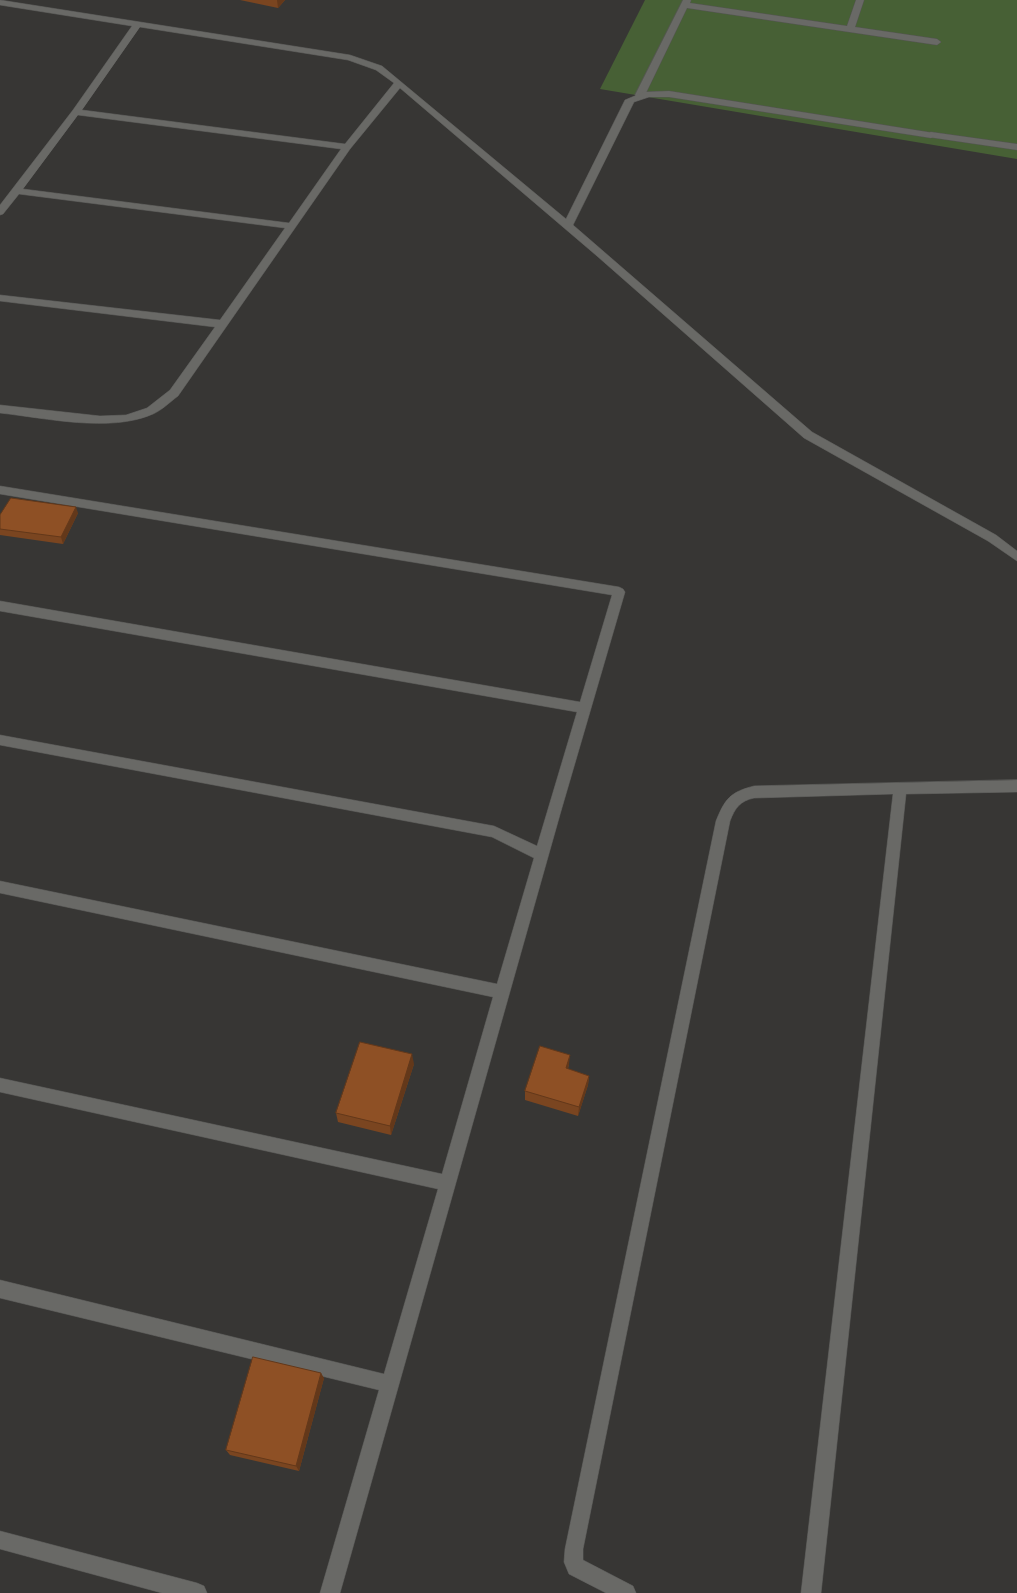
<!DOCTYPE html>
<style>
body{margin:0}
canvas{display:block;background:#373634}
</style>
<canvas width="1017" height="1593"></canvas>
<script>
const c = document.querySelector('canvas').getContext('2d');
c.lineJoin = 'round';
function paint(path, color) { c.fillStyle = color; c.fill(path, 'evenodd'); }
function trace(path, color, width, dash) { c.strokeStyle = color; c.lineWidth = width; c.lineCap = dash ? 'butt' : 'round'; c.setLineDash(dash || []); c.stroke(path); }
const green = new Path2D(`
 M 645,0 L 1017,0 L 1017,159 L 600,89 Z`);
const service = new Path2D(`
 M 683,0 L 691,0 L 690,3 L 847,26 L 856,0 L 864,0 L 855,27 L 937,39 L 941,42 L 937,45 L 687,8 L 645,95 L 643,97 L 637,97 L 635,95 Z
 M 931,132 L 1017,144 L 1017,150 L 928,137 L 926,135 Z`);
const minor = new Path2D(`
 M 0,0 L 350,55 L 382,66 L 566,219 L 625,100 L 644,92 L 669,91 L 934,133 L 936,135 L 931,138 L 669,97 L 649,97 L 634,102 L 573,225 L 812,432 L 996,535 L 1017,551 L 1017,561 L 988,541 L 804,438 L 597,256 L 400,88 L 350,149 L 178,396 C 170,402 162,410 153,414 C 110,433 46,418 0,413 L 0,405 L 100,416 L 126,415 L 147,408 L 170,390 L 215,327 L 0,301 L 0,295 L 220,320 L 285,228 L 19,194 L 3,214 L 0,215 L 0,205 L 73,110 L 132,26 L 0,5 ZM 140,27 L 348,60 L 376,70 L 394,83 L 345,144 L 82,110 ZM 78,115 L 341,149 L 289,223 L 23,189 Z
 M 0,486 L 619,587 L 623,589 L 625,592 L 561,811 L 340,1593 L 320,1593 L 379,1390 L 0,1298 L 0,1280 L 384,1374 L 438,1189 L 0,1092 L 0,1078 L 442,1174 L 493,997 L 0,893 L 0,881 L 497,984 L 534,858 L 492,837 L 0,745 L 0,735 L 494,826 L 537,846 L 577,712 L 0,611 L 0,601 L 580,702 L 612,595 L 0,494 Z
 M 1017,780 L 1017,792 L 906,794 L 821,1593 L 801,1593 L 893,794 L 754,798 C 740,801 735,808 730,821 L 583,1549 L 583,1560 L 633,1586 L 636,1593 L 606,1593 L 569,1574 L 564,1562 L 565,1549 L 716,821 C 725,799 730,792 754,786 Z
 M 0,1531 L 197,1583 L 204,1586 L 207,1593 L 162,1593 L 0,1549 Z`);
const wall = new Path2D(`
 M 240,0 L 285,0 L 278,8 Z
 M 78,513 L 63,544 L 0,535 L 0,515 Z
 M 414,1064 L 391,1135 L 338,1122 L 336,1113 Z
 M 569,1064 L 568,1069 L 589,1076 L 588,1085 L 578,1116 L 525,1100 L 525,1091 Z
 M 324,1378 L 299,1471 L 230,1455 L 226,1450 Z`);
const shadedWall = new Path2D(`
 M 277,0 L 285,0 L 278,8 Z
 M 76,507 L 78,513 L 63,544 L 61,537 Z
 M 412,1054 L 414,1064 L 391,1135 L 390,1126 Z
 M 570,1055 L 569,1064 L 565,1078 L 566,1068 Z
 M 589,1076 L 588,1085 L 578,1116 L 579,1107 Z
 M 321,1373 L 324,1378 L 299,1471 L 296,1466 Z`);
const building = new Path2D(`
 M 11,498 L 76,507 L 61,537 L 0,529 L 0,515 Z
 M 360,1042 L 412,1054 L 390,1126 L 336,1113 Z
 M 540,1046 L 570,1055 L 566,1068 L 589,1076 L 579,1107 L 525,1091 Z
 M 253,1357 L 321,1373 L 296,1466 L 226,1450 Z`);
paint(green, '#476035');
trace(service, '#545452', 1);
trace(minor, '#545452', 1);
paint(service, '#696966');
paint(minor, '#696966');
paint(wall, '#7a4520');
paint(shadedWall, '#63381a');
paint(building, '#8e5025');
trace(building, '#63381a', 1);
</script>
